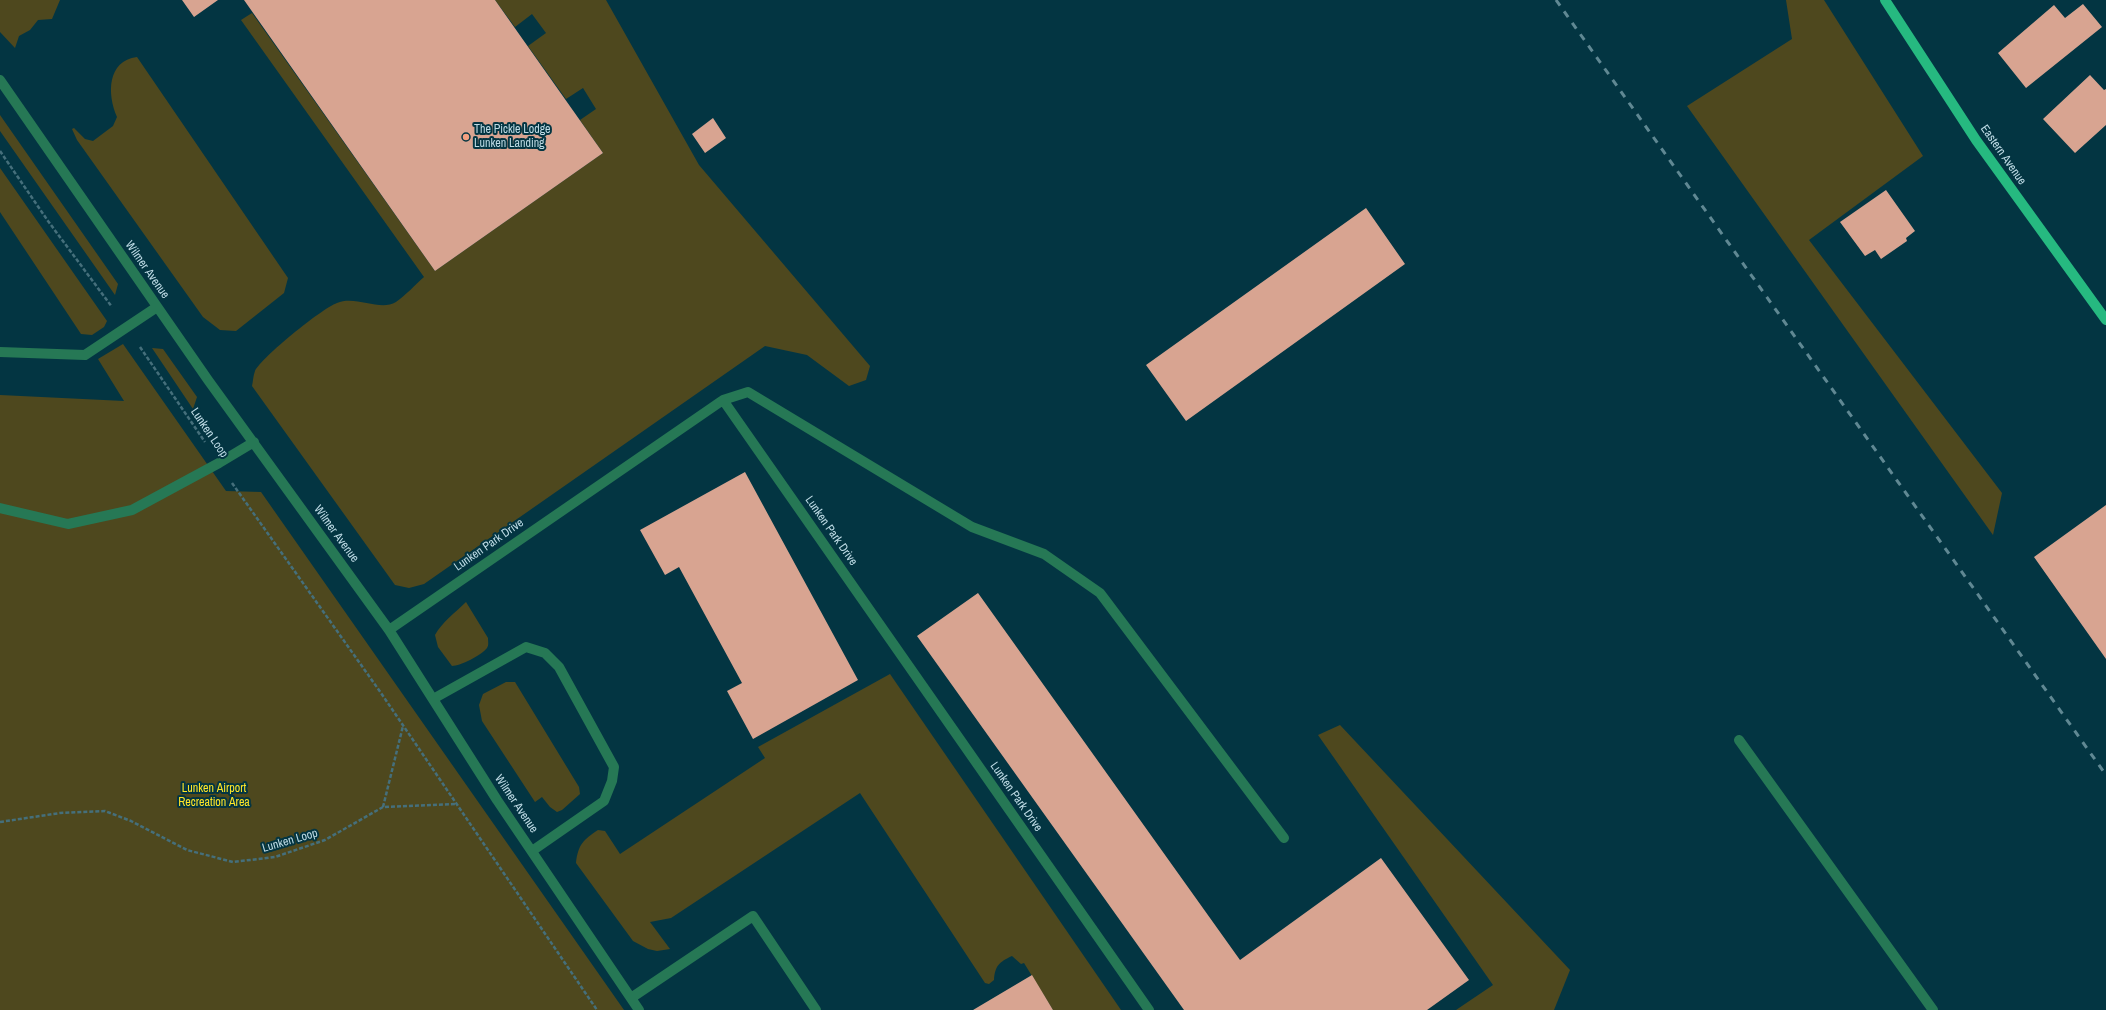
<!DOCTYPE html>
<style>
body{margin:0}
canvas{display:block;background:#033542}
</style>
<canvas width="2106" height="1010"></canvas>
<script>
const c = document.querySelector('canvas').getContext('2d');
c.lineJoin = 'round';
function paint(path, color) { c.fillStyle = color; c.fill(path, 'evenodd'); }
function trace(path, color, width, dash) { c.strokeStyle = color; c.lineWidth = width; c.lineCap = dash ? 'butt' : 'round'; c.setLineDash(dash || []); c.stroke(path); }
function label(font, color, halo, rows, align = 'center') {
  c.font = font + ' "Archivo Narrow",sans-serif'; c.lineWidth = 4; c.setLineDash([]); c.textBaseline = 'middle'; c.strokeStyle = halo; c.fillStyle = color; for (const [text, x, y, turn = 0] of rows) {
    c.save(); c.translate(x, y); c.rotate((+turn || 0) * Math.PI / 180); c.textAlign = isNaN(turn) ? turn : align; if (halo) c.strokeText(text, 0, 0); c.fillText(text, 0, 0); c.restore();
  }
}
const green = new Path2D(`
 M 0,0 L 60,0 L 52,19 L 38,20 L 30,30 L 19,36 L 15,48 L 0,32 Z
 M 495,0 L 606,0 L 699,165 L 870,366 L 866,380 L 849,386 L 807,355 L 765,346 L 424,584 L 409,588 L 395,585 L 252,386 C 253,382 253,376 255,371 C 262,357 321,309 337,303 C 356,295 380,312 396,302 C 406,295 415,285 424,277 L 241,20 L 252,13 L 435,271 L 603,153 L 580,120 L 596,109 L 583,88 L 566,99 L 528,46 L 546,33 L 532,14 L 515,27 Z
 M 1786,0 L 1824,0 L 1923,156 L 1809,240 L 2002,493 L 1993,535 L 1687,106 L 1792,39 Z
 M 137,57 L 288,278 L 284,293 L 236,331 L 220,330 L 203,317 L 77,140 L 72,129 L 74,128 L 85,139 L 93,141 L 113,126 L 117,117 C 107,94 107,61 137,57 Z
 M 0,115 L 118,284 L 115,295 L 0,131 Z
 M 0,168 L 107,321 L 104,327 L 92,335 L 81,334 L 0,212 Z
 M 123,344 L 226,491 L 261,492 L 624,1010 L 0,1010 L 0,395 L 124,401 L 98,359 Z
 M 152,348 L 163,349 L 197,397 L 193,409 Z
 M 466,602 L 488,638 C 488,642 489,645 487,648 C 482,655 460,666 452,666 L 438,647 L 435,635 C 442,622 455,613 466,602 Z
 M 890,674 L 1121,1010 L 1053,1010 L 1024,963 L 1021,964 L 1012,956 C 999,962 995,966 994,980 L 989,984 L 985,983 L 860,793 L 671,918 L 650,922 L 670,949 L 657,951 L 648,949 L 633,941 L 576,863 C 578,845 583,840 598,830 L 605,831 L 620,854 L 765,758 L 758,747 Z
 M 506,682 L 515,682 L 579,787 L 580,794 L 562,810 L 557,812 L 550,807 L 542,797 L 535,802 L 482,721 L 479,705 L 483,694 Z
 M 1340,725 L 1570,970 L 1554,1010 L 1456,1010 L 1493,985 L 1318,735 Z`);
const building = new Path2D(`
 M 182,0 L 218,0 L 194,17 Z
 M 244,0 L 495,0 L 603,153 L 435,271 Z
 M 2083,4 L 2102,27 L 2026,88 L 1998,53 L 2054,5 L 2065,18 Z
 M 2090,75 L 2104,90 L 2106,89 L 2106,125 L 2075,153 L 2043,119 Z
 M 713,118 L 726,138 L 705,153 L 692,134 Z
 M 1886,190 L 1915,231 L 1906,238 L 1907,241 L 1881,259 L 1875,250 L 1865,256 L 1840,222 Z
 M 1366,208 L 1405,264 L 1186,421 L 1146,365 Z
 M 745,472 L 858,680 L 753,739 L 727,691 L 742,683 L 679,567 L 665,575 L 640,530 Z
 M 2106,505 L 2106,659 L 2034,557 Z
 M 978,593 L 1240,960 L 1381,858 L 1469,980 L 1427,1010 L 1184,1010 L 917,636 Z
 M 1032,975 L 1053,1010 L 973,1010 Z`);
const path = new Path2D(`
 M 0,151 L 48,221 L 112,307
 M 140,347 L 205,442
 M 232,483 L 381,693 L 597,1010
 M 383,807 L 403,726
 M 0,822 L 60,813 L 105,811 L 131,821 L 187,850 L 233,862 L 275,857 L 325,840 L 383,807 L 456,804`);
const minor = new Path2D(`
 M 0,80 L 208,380 L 389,630 L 497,800 L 639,1010
 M 0,352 L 85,355 L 157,307
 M 723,400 L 748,392 L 972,527 L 1044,554 L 1100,593 L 1284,838
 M 0,508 L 68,524 L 132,510 L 219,463 L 254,442
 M 389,630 L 723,400 L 1149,1010
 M 433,699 L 526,647 L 545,653 L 559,667 L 614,767 L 612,781 L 604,801 L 532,851
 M 1739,740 L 1933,1010
 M 631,998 L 753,916 L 816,1010`);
const major = new Path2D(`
 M 1885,0 L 1976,140 L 2106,320`);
const rail = new Path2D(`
 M 1556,0 L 2106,775`);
const markers = [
 [466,137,4,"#f2a081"]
];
const poiNames = [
 ["The Pickle Lodge",474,130],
 ["Lunken Landing",474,144]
];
const streetNames = [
 ["Eastern Avenue",2003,155,55],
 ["Wilmer Avenue",147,270,55],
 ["Lunken Loop",209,433,56],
 ["Lunken Park Drive",831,531,55],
 ["Wilmer Avenue",336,534,54],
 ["Lunken Park Drive",489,545,-35],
 ["Lunken Park Drive",1016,797,55],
 ["Wilmer Avenue",516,804,56],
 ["Lunken Loop",290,841,-16]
];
const parkNames = [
 ["Lunken Airport",214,789],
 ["Recreation Area",214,803]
];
paint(green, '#4e481e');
paint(building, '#d8a491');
trace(path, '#456f7b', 2.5, [4, 2]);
trace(minor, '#267855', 10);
trace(major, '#26b980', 10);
trace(rail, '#608893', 3, [7, 7]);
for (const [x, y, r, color] of markers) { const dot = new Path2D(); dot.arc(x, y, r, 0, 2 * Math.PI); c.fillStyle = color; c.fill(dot); trace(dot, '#033542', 1.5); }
label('12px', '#bedbe5', '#033542', poiNames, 'left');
label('12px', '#bedbe5', '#033542', streetNames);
label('12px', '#ffe628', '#033542', parkNames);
</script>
